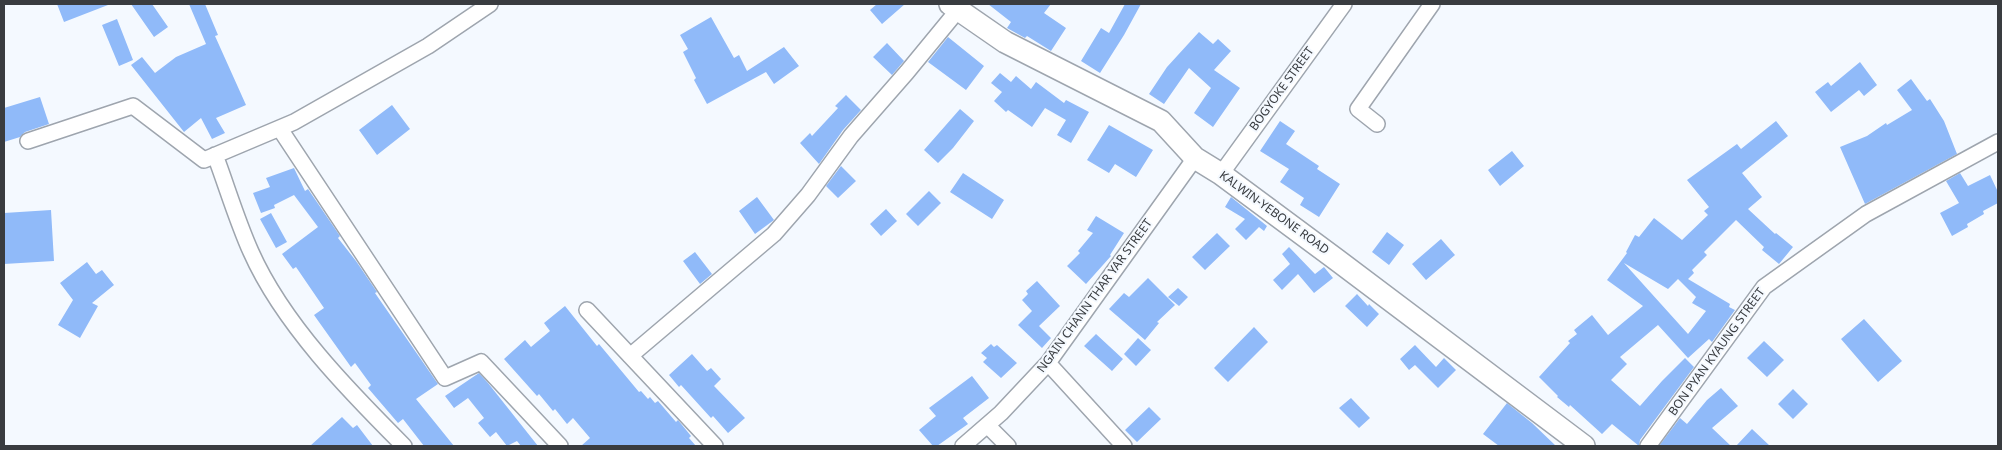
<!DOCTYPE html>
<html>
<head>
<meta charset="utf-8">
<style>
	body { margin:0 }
	#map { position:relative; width:2002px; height:450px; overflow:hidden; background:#f4f9ff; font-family:"Noto Sans",sans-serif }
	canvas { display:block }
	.frame { position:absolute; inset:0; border:5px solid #393c40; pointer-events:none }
</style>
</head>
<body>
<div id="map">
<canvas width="2002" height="450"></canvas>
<div class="frame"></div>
</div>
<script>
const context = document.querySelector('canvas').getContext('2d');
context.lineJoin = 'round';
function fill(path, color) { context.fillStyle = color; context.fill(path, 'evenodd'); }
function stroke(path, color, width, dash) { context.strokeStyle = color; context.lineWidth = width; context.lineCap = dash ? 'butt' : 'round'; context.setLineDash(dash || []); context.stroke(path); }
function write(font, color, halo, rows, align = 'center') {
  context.font = font + ' "Noto Sans",sans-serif'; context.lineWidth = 4; context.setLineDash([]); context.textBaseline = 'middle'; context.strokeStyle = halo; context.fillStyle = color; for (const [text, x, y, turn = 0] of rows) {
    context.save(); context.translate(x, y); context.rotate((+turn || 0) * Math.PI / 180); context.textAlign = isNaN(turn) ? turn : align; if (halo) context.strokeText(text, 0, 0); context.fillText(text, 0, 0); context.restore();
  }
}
const building = new Path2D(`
	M57 4H108V5L64 22Z
	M131 4H152L168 27 154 37Z
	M189 4H205L218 35 215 36 246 105 216 118 225 133 212 139 201 118 184 132 131 65 142 57 155 73 176 57 206 44Z
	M877 4H905L882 24 870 10Z
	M988 4H1051L1044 13 1066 28 1051 51 1027 36 1025 38 1007 28 1011 22Z
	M1125 4H1141L1124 35 1100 73 1081 61 1101 28 1109 33Z
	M711 17 734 58 739 55 747 71 784 47 799 66 774 84 766 72 707 104 694 80 696 78 683 52 688 49 680 35Z
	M117 19 133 60 119 66 102 25Z
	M1199 32 1213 44 1218 39 1231 51 1214 70 1240 88 1213 127 1194 113 1211 88 1189 68 1164 104 1149 94 1167 67Z
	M948 37 984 66 966 90 928 62Z
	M887 43 904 61 892 75 873 57Z
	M1860 62 1877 85 1864 96 1859 90 1831 112 1815 92 1828 82 1831 86Z
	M1000 73 1011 82 1016 76 1031 89 1036 82 1064 103 1066 100 1089 112 1071 143 1057 135 1066 120 1045 108 1032 127 1008 110 1006 112 994 101 1002 92 991 83Z
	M1911 79 1927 101 1930 99 1944 121 1957 154 1865 204 1840 147 1867 136 1886 123 1887 125 1912 110 1897 90Z
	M846 95 861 110 843 130 819 164 800 143 810 133 812 136 838 108 835 106Z
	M40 97 49 124 25 132 20 137 4 142V108Z
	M392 105 410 129 377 155 359 130Z
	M960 109 974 121 953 148 938 163 924 150Z
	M1280 121 1295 131 1286 144 1319 166 1317 169 1340 184 1319 217 1300 205 1304 198 1280 182 1289 169 1260 151Z
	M1776 121 1788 136 1742 173 1762 197 1748 209 1775 234 1776 233 1793 247 1779 264 1762 250 1764 247 1736 220 1704 252 1707 255 1692 270 1694 273 1688 279 1730 304 1729 307 1735 310 1712 342 1709 339 1688 358 1658 325 1620 357 1627 364 1611 380 1640 406 1662 381 1685 358 1694 367 1640 440 1639 446 1612 424 1602 434 1570 405 1569 407 1557 397 1558 396 1539 377 1570 343 1568 341 1577 334 1574 330 1592 315 1608 335 1643 306 1607 280 1627 253 1626 252 1635 235 1639 237 1654 218 1682 240 1708 215 1704 211 1709 207 1687 180 1737 144 1741 149ZM1624 263 1668 289 1678 279 1696 297 1692 303 1706 311 1688 334Z
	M1109 125 1153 150 1136 177 1115 164 1109 173 1087 160Z
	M1512 151 1524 166 1500 186 1488 170Z
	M841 166 856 181 838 198 826 186Z
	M294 168 305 191 308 189 340 236 338 238 356 261 377 292 375 293 438 384 416 399 454 446H424L403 419 398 423 368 388 371 385 355 363 351 367 314 315 324 308 296 267 293 269 282 254 318 227 294 195 274 205 275 208 261 213 253 193 270 187 266 178Z
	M963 173 1004 200 992 219 950 192Z
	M1960 173 1968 186 1990 175 1998 192V203L1983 211 1984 214 1967 224 1968 227 1952 236 1940 213 1959 203 1946 181Z
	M929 191 941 203 918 226 906 214Z
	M757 197 774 220 755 234 739 211Z
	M1231 197 1267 226 1264 231 1259 227 1246 240 1235 229 1245 219 1225 207Z
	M886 209 897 221 881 236 870 224Z
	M51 210 54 261 4 264V213Z
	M271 213 287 242 276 248 260 219Z
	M1096 216 1124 233 1110 255 1111 256 1086 284 1067 266 1080 253 1078 251 1093 233 1087 230Z
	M1387 232 1404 245 1389 265 1372 252Z
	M1217 233 1230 246 1205 270 1192 257Z
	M1441 239 1455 255 1426 280 1412 264Z
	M1289 247 1315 274 1324 267 1333 278 1314 293 1298 274 1282 290 1273 280 1290 264 1282 254Z
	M695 252 712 274 700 284 683 261Z
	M87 262 96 274 102 270 114 285 92 303 98 306 80 338 58 325 73 300 60 283Z
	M1148 278 1175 305 1157 322 1159 323 1145 340 1109 309 1124 293 1129 297Z
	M1037 281 1060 306 1039 326 1051 338 1042 348 1018 325 1032 311 1022 300 1028 294 1026 291Z
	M1178 288 1188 297 1179 306 1168 297Z
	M1357 294 1368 306 1369 304 1379 314 1367 327 1345 306Z
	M565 306 597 346 599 344 639 392 641 391 648 399 650 397 655 403 658 401 676 422 678 420 691 436 689 438 696 446H581L590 438 573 418 567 424 555 409 553 411 539 394 537 396 504 359 525 340 531 347 550 331 544 323Z
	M1864 319 1902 361 1878 382 1841 339Z
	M1254 327 1268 342 1228 382 1214 368Z
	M1096 334 1123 359 1112 371 1084 346Z
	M1138 338 1151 350 1136 366 1124 354Z
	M1764 341 1784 360 1767 377 1747 358Z
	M991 344 994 347 997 345 1017 363 1001 378 983 362 987 358 981 353Z
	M1415 345 1436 367 1444 358 1456 370 1438 388 1415 365 1409 370 1400 359Z
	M692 354 707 371 711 368 721 379 714 386 745 418 728 433 713 416 711 418 681 385 679 387 669 375Z
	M479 373 488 383 538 446H521L517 441 507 446 496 432 490 437 478 423 484 418 468 398 454 408 445 396Z
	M972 376 989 398 963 418 968 424 937 446H933L919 430 936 416 929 408Z
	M1721 388 1738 406 1712 428 1731 446H1659L1680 418 1687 424 1707 400Z
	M1793 389 1808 404 1793 419 1778 404Z
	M1351 398 1370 418 1359 428 1339 408Z
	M1507 403 1532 423 1556 446H1499L1483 434Z
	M1149 407 1161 419 1137 442 1125 430Z
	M342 417 353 428 357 425 373 446H310Z
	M1752 429 1770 446H1736Z`);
const street = new Path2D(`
	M1377 124 1358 109 1432 4
	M280 129 445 378 481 362 560 446
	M28 141 133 106 204 160 294 122 428 46 490 4
	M215 155C227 187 237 221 251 252 283 324 349 391 404 446
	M1221 174 1344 4
	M587 310 715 446
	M630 356 774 234 808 195 851 136 907 72 958 10
	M1048 363 1124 446
	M987 425 1008 446
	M963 446 1001 413 1048 363 1195 158
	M1648 446 1764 287 1866 214 1998 142`);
const secondary = new Path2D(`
	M950 4 1005 42 1161 121 1195 158 1221 174 1337 260 1584 446`);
const streetNames = [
	["BOGYOKE STREET",1282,89,-54],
	["KALWIN-YEBONE ROAD",1274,213,36],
	["NGAIN CHANN THAR YAR STREET",1095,296,-54],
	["BON PYAN KYAUNG STREET",1717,352,-54]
];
fill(building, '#90baf9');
stroke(street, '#9ea5ae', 18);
stroke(secondary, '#9ea5ae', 24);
stroke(street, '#fff', 15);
stroke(secondary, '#fff', 21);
write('12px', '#393c40', '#f4f9ff', streetNames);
</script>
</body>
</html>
